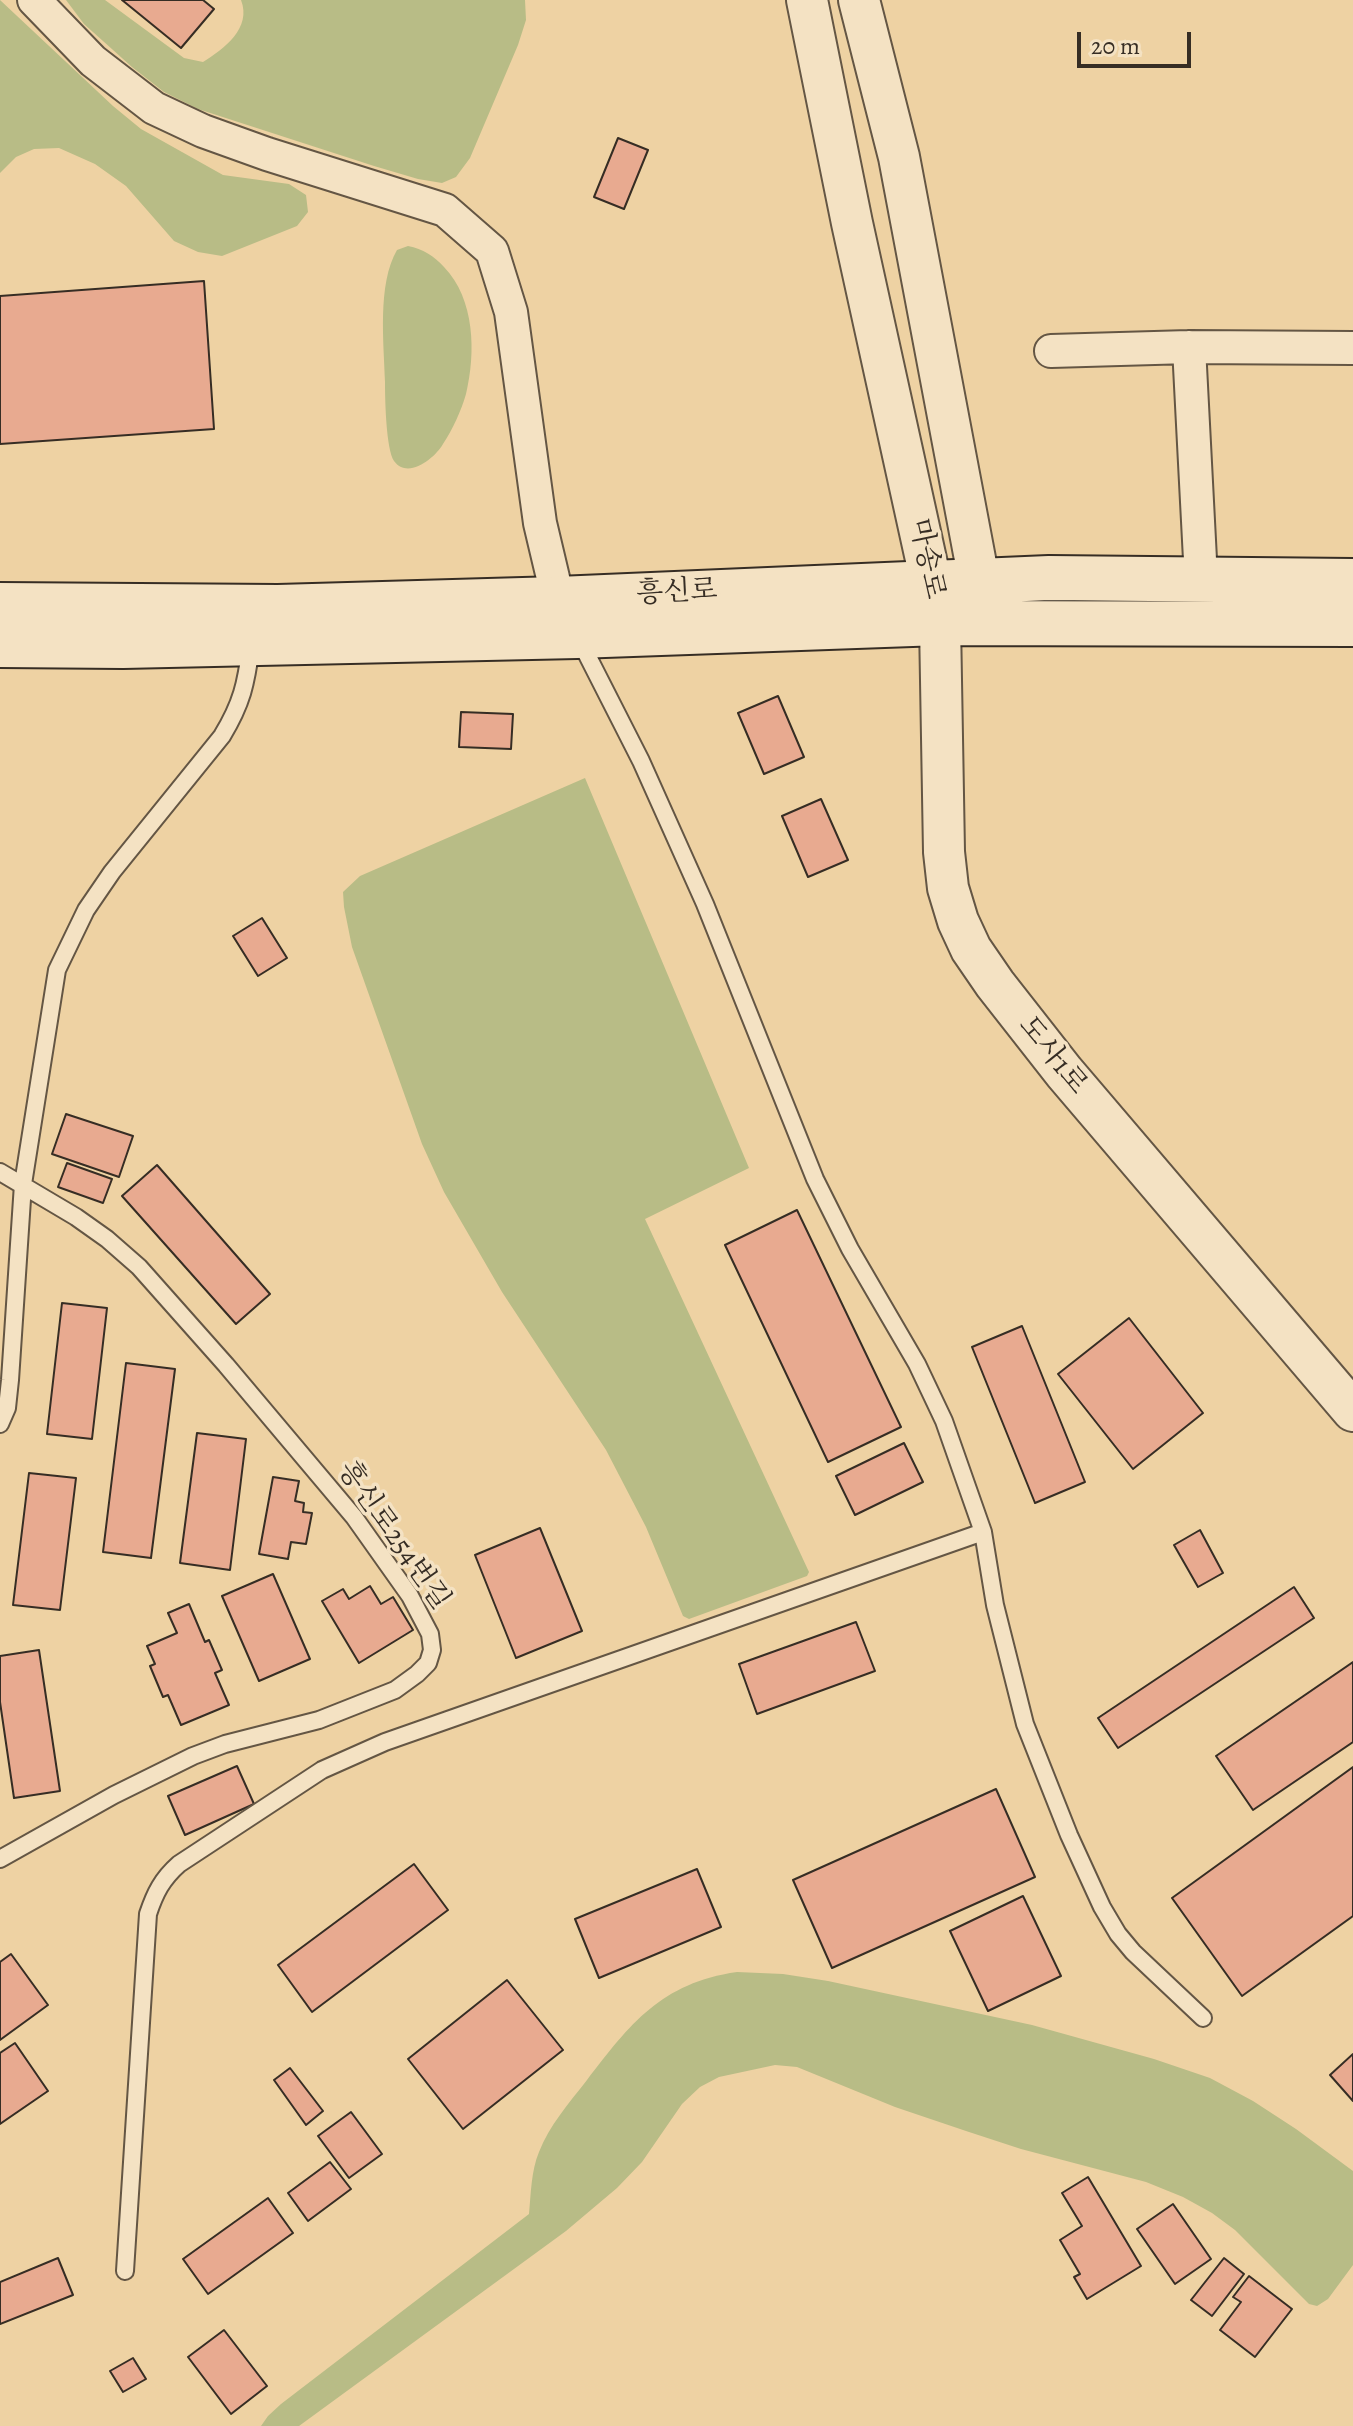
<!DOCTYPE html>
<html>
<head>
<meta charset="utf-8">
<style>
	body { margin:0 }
	#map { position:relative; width:1353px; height:2426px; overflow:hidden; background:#eed2a3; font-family:Alegreya,serif }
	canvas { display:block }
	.scale { position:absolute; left:1077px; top:32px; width:114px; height:36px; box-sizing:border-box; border:4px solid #362d24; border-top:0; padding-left:10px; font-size:24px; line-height:28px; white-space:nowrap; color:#362d24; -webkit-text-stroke:6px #f4e2c3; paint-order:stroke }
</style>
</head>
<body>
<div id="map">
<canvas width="1353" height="2426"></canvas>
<div class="scale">20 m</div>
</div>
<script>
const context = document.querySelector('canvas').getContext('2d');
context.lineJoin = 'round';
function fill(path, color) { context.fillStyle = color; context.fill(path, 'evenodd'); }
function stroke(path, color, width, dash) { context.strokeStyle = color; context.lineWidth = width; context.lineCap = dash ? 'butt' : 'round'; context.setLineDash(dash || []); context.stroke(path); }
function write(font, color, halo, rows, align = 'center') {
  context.font = font + ' Alegreya,"Noto Serif KR",serif'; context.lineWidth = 7; context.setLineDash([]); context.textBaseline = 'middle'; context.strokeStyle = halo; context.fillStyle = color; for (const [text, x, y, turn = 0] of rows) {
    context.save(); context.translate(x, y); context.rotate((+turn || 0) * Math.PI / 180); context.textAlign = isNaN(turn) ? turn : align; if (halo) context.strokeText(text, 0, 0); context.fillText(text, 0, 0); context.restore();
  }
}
const green = new Path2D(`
	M0 0 113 106 141 129 223 175 289 184 306 195 308 212 297 226 222 256 198 252 174 241 126 186 95 164 59 148 34 149 16 157 0 173Z
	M66 0H105L184 58 203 62C224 49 252 28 241 0H525L526 20 518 45 470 158 456 177 442 183 418 179 374 166 198 109 164 92 132 67 84 24Z
	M408 246C423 249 434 256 444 267 475 299 476 353 466 394 461 411 453 429 443 444 435 458 408 480 394 461 386 449 385 398 385 382 384 344 377 284 397 250Z
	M585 778 749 1168 645 1219 809 1572 807 1576 689 1619 683 1616 646 1527 606 1450 502 1292 444 1192 422 1144 352 947 344 907 343 892 360 876Z
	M737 1972 783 1974 828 1981 1032 2025 1154 2059 1210 2078 1253 2101 1296 2129 1353 2171V2265L1328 2299 1317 2306 1309 2304 1235 2230 1212 2213 1183 2197 1146 2182 1021 2149 966 2131 895 2107 797 2067 775 2065 719 2077 700 2087 682 2104 642 2162 617 2188 566 2231 299 2426H261L268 2416 281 2404 529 2214C531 2194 531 2171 539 2152 549 2126 569 2103 587 2080 630 2024 661 1983 737 1972Z`);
const building = new Path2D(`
	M122 0H203L214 9 181 48Z
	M618 138 648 150 624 209 594 197Z
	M204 281 214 429 0 444V296Z
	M778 696 804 757 764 774 738 713Z
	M461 712 513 714 511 749 459 747Z
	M821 799 848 860 808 877 782 816Z
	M262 918 287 958 258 976 233 936Z
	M66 1114 133 1136 119 1177 52 1154Z
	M67 1163 112 1179 103 1203 58 1187Z
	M157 1165 270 1294 236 1324 122 1196Z
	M797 1210 901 1427 828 1462 725 1245Z
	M62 1303 107 1308 92 1439 47 1434Z
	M1129 1318 1203 1413 1133 1469 1058 1374Z
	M1022 1326 1085 1482 1035 1503 972 1347Z
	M126 1363 175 1369 151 1558 103 1552Z
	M197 1433 246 1439 230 1570 180 1563Z
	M904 1443 923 1482 855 1515 836 1476Z
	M29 1473 76 1478 60 1610 13 1605Z
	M273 1477 299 1481 295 1501 304 1503 303 1512 312 1513 306 1544 291 1542 288 1559 259 1554Z
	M540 1528 582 1631 516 1658 475 1555Z
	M1200 1530 1223 1573 1198 1587 1174 1545Z
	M273 1574 310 1659 259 1681 222 1596Z
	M370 1586 381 1604 393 1597 413 1630 359 1663 322 1601 343 1589 349 1599Z
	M1294 1587 1314 1618 1118 1748 1098 1718Z
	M189 1604 205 1642 209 1640 222 1670 215 1673 229 1705 181 1725 168 1695 163 1697 150 1666 155 1664 147 1646 177 1633 168 1613Z
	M856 1622 875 1671 757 1714 739 1664Z
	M39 1650 60 1791 14 1798 0 1702V1656Z
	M1353 1662V1742L1253 1810 1216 1756Z
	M237 1766 254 1804 185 1835 168 1796Z
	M1353 1767V1916L1242 1996 1172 1898Z
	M996 1789 1035 1877 832 1968 793 1880Z
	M414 1864 448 1910 312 2012 278 1965Z
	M697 1869 721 1927 599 1978 575 1919Z
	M1023 1896 1061 1976 988 2011 950 1931Z
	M11 1954 48 2005 0 2040V1962Z
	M507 1980 563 2050 463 2129 408 2059Z
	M15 2043 48 2091 0 2124V2053Z
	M1353 2054V2101L1330 2075Z
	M290 2068 323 2111 306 2125 274 2080Z
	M351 2112 382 2154 349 2178 318 2136Z
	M330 2162 351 2189 308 2221 288 2193Z
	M1088 2177 1141 2266 1087 2299 1074 2277 1080 2274 1060 2240 1082 2226 1062 2193Z
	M268 2198 293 2233 208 2294 183 2259Z
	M1173 2204 1211 2259 1175 2284 1137 2229Z
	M58 2258 73 2295 0 2324V2282Z
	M1224 2258 1244 2274 1212 2316 1191 2300Z
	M1249 2276 1292 2309 1255 2357 1220 2330 1241 2302 1233 2297Z
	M224 2330 267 2386 231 2414 188 2357Z
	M133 2358 146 2379 123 2392 110 2371Z`);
const service = new Path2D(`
	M580 641 641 761 705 904 815 1179 850 1249 917 1364 944 1421 983 1532 995 1605 1025 1724 1069 1835 1102 1907 1118 1934 1133 1952 1203 2018
	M0 1172 76 1217 107 1239 139 1267 226 1365 354 1517 410 1596 430 1634 432 1650 428 1663 417 1674 395 1690 319 1720 225 1744 193 1756 114 1795 0 1859
	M0 1424 7 1408 10 1380 23 1184 57 970 86 910 112 872 222 736C242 703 246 684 251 646
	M125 2271 148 1914C155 1893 162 1879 179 1864L322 1770 385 1742 983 1532`);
const minor = new Path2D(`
	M34 0 93 61 154 108 203 131 267 154 445 210 492 251 511 312 540 523 558 599 568 618
	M1189 347 1201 579
	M1051 351 1189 347 1353 348`);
const tertiary = new Path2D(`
	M807 0 852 223 940 623 944 852 948 888 958 921 971 949 995 984 1064 1072 1353 1411
	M859 0 899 157 979 580 956 605`);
const secondary = new Path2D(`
	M0 605 278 607 558 599 1049 578 1353 581
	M0 645 123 646 577 636 940 623 1353 624`);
const streetNames = [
	["마송로",926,559,78],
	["흥신로",677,593,-3],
	["도사1로",1052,1056,51],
	["흥신로254번길",393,1536,55]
];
fill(green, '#b8bc86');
fill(building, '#e8aa90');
stroke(building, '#362d24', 2);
stroke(service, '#645644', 20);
stroke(minor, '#645644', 36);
stroke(tertiary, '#645644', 44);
stroke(secondary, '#362d24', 48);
stroke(service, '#f4e2c3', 16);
stroke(minor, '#f4e2c3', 32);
stroke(tertiary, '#f4e2c3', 40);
stroke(secondary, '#f4e2c3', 44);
write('28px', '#362d24', '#f4e2c3', streetNames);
</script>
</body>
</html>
